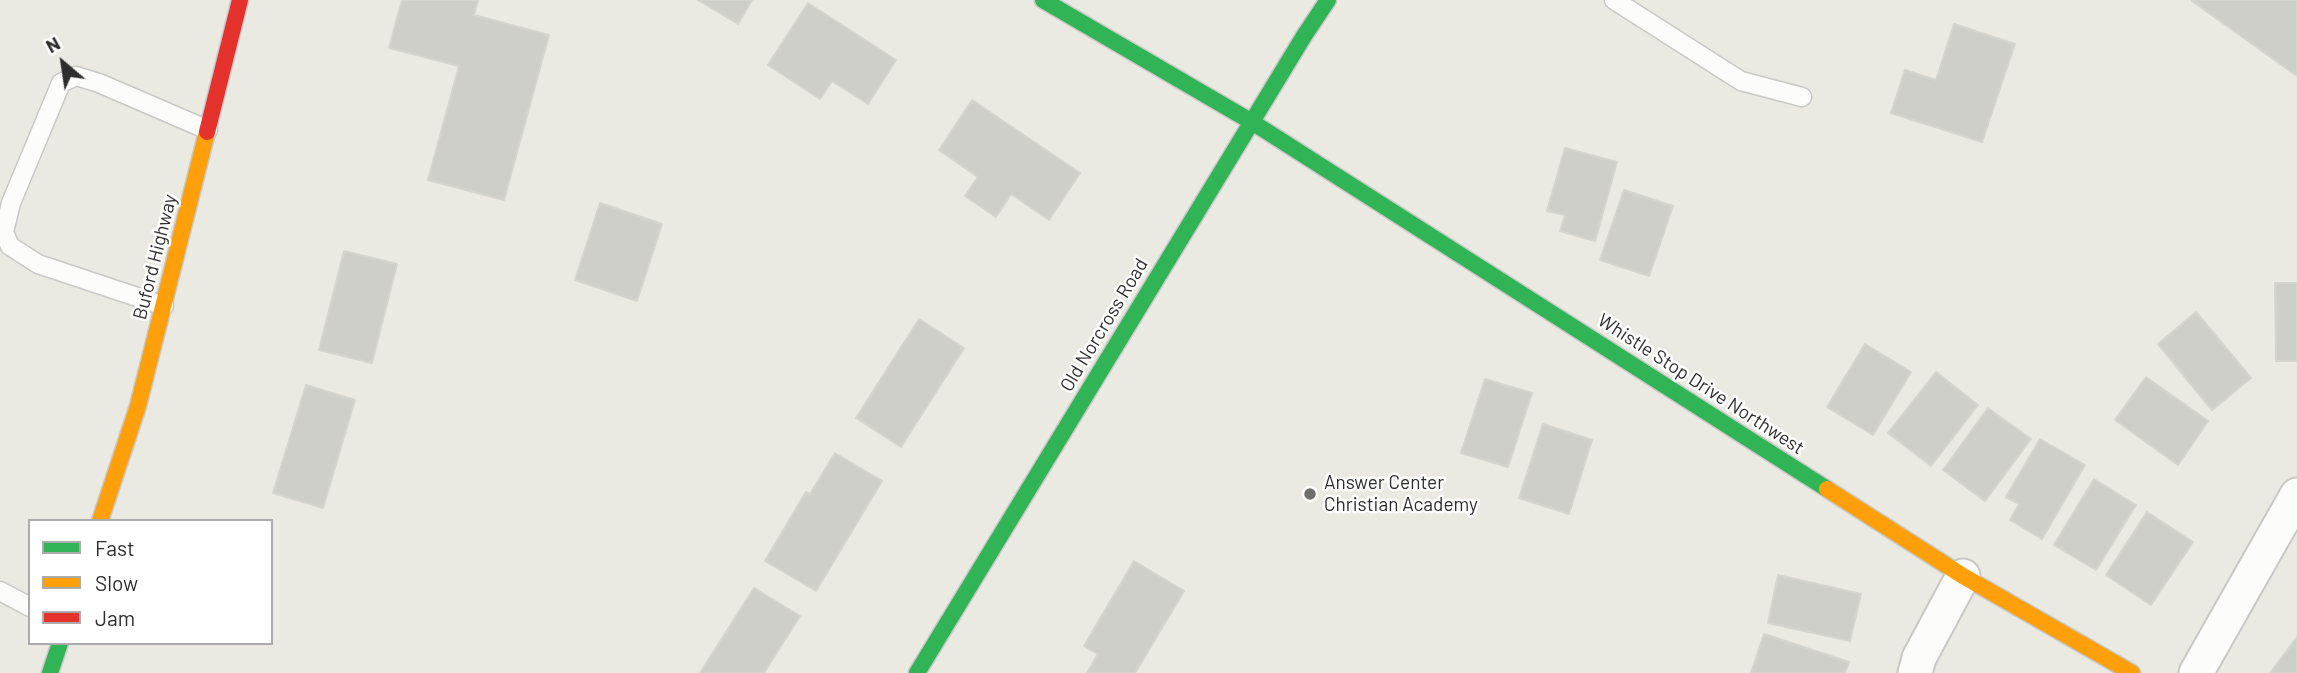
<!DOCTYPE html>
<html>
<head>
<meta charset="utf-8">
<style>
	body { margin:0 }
	#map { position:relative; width:2297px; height:673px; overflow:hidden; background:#eae9e2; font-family:Barlow,sans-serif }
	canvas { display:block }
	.legend { position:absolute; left:28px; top:519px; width:245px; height:126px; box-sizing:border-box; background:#fff; border:2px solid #ababab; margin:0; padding:9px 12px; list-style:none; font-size:21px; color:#2d2d2d }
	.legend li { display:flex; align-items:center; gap:14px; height:35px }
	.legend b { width:35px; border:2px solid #ababab }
	.north { position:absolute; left:28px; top:28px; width:70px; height:70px; -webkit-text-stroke:5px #fff; paint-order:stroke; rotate:331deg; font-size:19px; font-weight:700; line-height:28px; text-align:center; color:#2d2d2d }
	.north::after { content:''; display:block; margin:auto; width:24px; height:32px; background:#2d2d2d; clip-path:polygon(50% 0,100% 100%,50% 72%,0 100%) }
</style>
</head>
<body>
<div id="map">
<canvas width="2297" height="673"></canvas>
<ul class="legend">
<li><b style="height:9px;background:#30b455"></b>Fast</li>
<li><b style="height:9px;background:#ff9f0a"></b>Slow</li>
<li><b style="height:9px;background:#e5322d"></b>Jam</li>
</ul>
<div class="north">N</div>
</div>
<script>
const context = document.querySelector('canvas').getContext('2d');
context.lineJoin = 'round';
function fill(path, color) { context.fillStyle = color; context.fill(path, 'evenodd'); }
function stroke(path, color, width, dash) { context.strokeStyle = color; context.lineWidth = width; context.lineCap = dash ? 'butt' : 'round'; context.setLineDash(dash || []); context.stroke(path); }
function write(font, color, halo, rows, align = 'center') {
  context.font = font + ' Barlow,sans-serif'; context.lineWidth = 5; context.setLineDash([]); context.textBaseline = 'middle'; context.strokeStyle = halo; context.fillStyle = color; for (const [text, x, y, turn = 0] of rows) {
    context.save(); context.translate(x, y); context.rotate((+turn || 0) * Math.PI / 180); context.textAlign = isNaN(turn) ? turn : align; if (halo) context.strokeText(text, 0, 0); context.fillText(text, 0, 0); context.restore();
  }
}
const building = new Path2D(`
	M402 0H478L474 15 549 35 504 200 428 180 459 66 389 48Z
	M698 0H752L738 24Z
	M2193 0H2297V76L2192 1Z
	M808 3 896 60 868 104 832 81 820 99 768 65Z
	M1954 24 2015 44 1982 142 1891 113 1905 70 1936 80Z
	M972 100 1080 173 1049 220 1011 194 996 217 965 196 978 177 939 150Z
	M1565 148 1617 162 1595 241 1560 231 1565 215 1547 211Z
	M1624 190 1673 206 1649 276 1600 260Z
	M600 203 662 224 637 301 575 280Z
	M344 251 397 264 372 363 319 350Z
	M2275 283H2297V361H2276Z
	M2196 312 2251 378 2212 410 2158 344Z
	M919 319 964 348 901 447 856 418Z
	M1865 344 1911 372 1873 435 1827 407Z
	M1936 372 1978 405 1931 466 1888 433Z
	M2146 377 2208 421 2178 465 2115 420Z
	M1485 379 1532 393 1508 467 1461 453Z
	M306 385 355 400 323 508 273 493Z
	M1988 408 2031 439 1985 501 1943 470Z
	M1543 424 1592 440 1569 514 1519 498Z
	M2040 439 2085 465 2042 539 2010 520 2019 504 2006 497Z
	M835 453 882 481 816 591 765 561 806 492 810 494Z
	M2094 479 2136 505 2096 570 2054 545Z
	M2147 512 2193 542 2151 605 2106 575Z
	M1134 561 1184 591 1135 673H1087L1098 654 1084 646Z
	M1778 575 1861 594 1850 641 1768 623Z
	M754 588 800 616 764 673H700Z
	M1764 634 1849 662 1845 673H1751Z
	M2297 637V673H2270Z`);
const lane = new Path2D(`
	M1614 0 1741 81 1802 97
	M164 306 38 264 10 246 4 232 11 203 61 83 76 76 99 83 208 130
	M0 591 30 607`);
const street = new Path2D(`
	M1915 673 1919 658 1963 576
	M2196 673 2297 495`);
const fast = new Path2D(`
	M1043 0 1252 122 1827 489
	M50 673 60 643
	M917 673 1304 36 1328 0`);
const slow = new Path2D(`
	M1827 489 1963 576 2132 673
	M100 521 138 406 207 132`);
const jam = new Path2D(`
	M207 132 240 0`);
const markers = [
	[1310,494,7,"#6f6f6c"]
];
const streetNames = [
	["Buford Highway",155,257,-76],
	["Old Norcross Road",1104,325,-59],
	["Whistle Stop Drive Northwest",1701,384,33]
];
const poiNames = [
	["Answer Center",1324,483],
	["Christian Academy",1324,505]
];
fill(building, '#cfcfc9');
stroke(building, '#d5d5cf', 2);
stroke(lane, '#c8c8c7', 21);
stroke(street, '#c8c8c7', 37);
stroke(fast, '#c8c8c7', 19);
stroke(slow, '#c8c8c7', 19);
stroke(jam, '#c8c8c7', 19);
stroke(lane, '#fcfcfb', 18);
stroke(street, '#fcfcfb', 33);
stroke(fast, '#30b455', 16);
stroke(slow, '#ff9f0a', 16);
stroke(jam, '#e5322d', 16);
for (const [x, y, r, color] of markers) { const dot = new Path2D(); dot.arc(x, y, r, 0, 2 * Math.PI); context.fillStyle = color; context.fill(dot); stroke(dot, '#fff', 2.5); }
write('19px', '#2d2d2d', '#fff', streetNames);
write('19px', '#2d2d2d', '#fff', poiNames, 'left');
</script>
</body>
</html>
